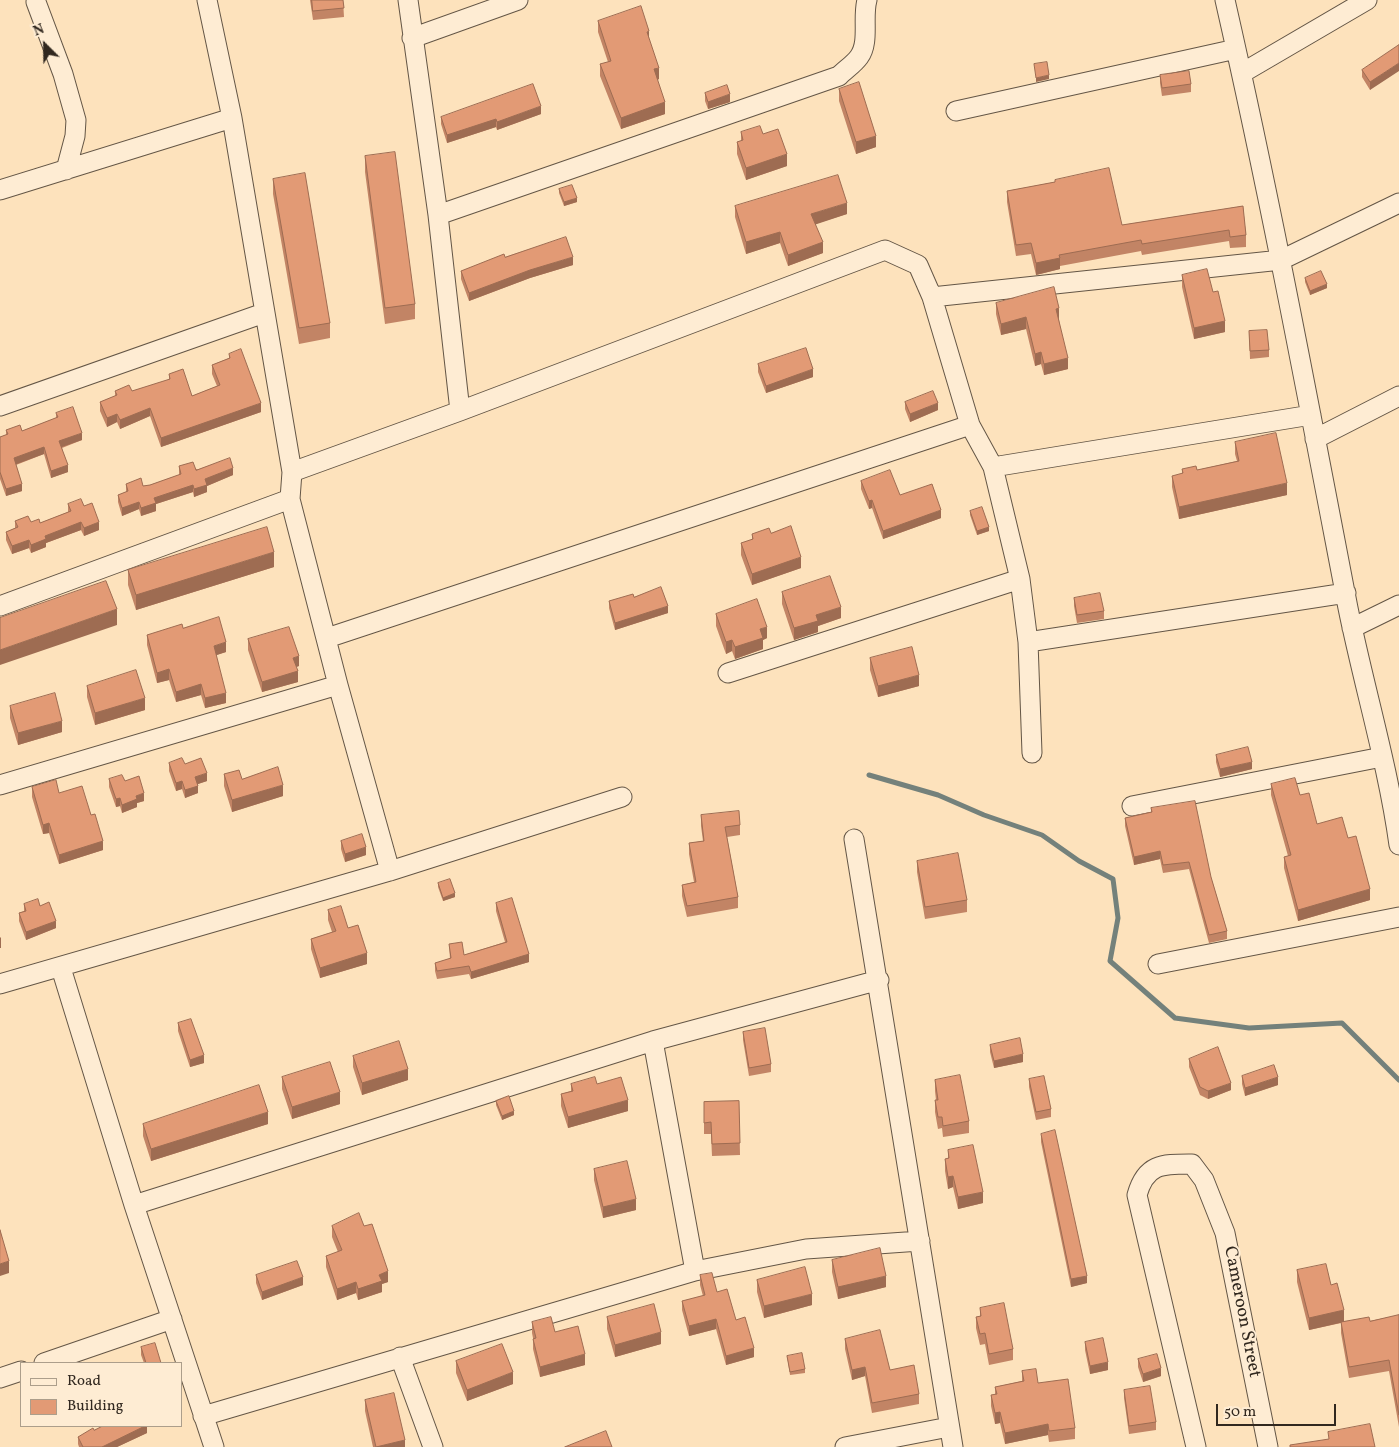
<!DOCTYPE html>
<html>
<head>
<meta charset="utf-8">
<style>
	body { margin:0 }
	#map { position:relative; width:1399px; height:1447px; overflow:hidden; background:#fde2bc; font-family:Vollkorn,serif }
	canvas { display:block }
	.legend { position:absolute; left:20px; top:1362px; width:162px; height:65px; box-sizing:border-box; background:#feecd3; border:1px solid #ac9e8b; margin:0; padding:6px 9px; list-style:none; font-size:15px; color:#31281f }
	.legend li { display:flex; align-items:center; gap:10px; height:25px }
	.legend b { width:25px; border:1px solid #ac9e8b }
	.north { position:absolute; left:20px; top:20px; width:50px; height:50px; -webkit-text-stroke:4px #feecd3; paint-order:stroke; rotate:337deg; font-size:14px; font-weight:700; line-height:20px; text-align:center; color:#31281f }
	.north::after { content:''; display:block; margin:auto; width:18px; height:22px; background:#31281f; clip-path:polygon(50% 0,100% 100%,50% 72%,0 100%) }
	.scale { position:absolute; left:1216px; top:1404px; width:120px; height:22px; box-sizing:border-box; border:2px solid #31281f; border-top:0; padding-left:6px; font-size:15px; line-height:18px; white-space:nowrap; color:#31281f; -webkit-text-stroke:4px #feecd3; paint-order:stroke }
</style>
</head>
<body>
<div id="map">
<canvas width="1399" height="1447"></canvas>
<ul class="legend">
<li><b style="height:6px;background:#feecd3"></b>Road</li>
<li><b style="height:14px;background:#e29a75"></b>Building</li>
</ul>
<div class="north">N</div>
<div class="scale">50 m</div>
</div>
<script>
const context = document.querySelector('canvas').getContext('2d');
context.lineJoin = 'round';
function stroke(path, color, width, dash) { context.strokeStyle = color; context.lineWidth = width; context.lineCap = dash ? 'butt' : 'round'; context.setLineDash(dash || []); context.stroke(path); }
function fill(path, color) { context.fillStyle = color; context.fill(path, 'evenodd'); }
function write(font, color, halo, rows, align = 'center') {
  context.font = font + ' Vollkorn,serif'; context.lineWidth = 4; context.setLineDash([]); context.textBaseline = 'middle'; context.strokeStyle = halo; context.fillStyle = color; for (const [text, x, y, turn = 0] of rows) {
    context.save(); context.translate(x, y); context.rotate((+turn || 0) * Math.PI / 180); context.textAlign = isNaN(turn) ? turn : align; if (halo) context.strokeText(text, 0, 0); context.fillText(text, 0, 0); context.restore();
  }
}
const stream = new Path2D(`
	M869 775 938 795 984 815 1042 835 1079 861 1113 879 1118 918 1110 961 1175 1018 1249 1028 1342 1023 1399 1080`);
const street = new Path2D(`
	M207 0 232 118 292 472 290 499 338 685 390 871
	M408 0 438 215 460 411
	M1225 0C1271 202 1309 405 1348 608 1364 687 1388 765 1399 845
	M36 2 63 74 76 120 75 136 66 170
	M412 38 518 0
	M1242 73 1367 0
	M956 111 1236 49
	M0 190 232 118
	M438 215 839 76C845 70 854 64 859 57 870 42 862 18 867 0
	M932 297 1281 260 1399 203
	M0 406 264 313
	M1315 439 1399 396
	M993 467 1311 415
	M292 472 460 411 885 250 918 265 932 297 970 425 993 467 1020 579 1028 642 1032 753
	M0 606 290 499
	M1352 628 1399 605
	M327 638 970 425
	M1028 642 1346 593
	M728 673 1020 579
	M0 785 338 685
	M1132 806 1382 757
	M854 839 953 1447
	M1158 964 1399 917
	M61 968 134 1205 214 1447
	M0 984 390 871 622 797
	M653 1041 695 1271
	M134 1205 653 1041 879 980
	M400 1357 433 1447
	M44 1363 172 1319
	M0 1378 21 1371
	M203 1416 695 1271 806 1249 920 1241
	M845 1447 949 1427
	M1196 1447 1137 1195C1146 1163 1163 1164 1192 1164L1204 1180 1225 1233 1268 1447`);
const wall = new Path2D(`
	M310 0H343L344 17 313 20Z
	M598 21 649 40 659 79 657 80 665 114 621 129 600 76V64L608 62 598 32Z
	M1399 45 1370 90 1362 77V70Z
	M1160 75 1191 84V92L1162 96 1160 83Z
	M839 89 876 147 856 154 839 101Z
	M705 93 730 102 708 109 705 101Z
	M541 114 497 130 496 127 447 143 441 124V117Z
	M741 132 763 134 787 166 746 180 737 154V142L741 141Z
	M365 156 415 304V319L385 324 365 172Z
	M273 179 330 323V338L299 344 273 194Z
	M1055 180 1122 225 1243 206 1246 235V247L1230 248 1229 241 1142 255 1141 251 1060 266V269L1036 275 1031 254 1016 256 1007 202V191L1055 182Z
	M559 189 577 202 564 206 559 193Z
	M735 206 847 214 815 224 823 253 788 266 780 243 746 254 735 217Z
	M505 257 573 265 530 278 469 301 461 279V271Z
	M1182 275 1213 292 1225 332 1194 339 1182 287Z
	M1305 278 1327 288 1310 295 1305 282Z
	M996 303 1059 320 1068 369 1044 375 1041 364 1035 366 1026 329 1001 335 996 314Z
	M1249 331 1269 350V357L1250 359Z
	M229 354 261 412 161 447 150 416 120 429 117 422 107 427 100 411V402L115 396V391H132L169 380V374L192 396 217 386 212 374V365L229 358Z
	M758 364 813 377 766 393 758 372Z
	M905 402 938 410 910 422 905 409Z
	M56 413 82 440 62 448 68 472 51 478 44 454 16 465 22 491 6 496 0 479V437L6 435V430L22 431 56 418Z
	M1235 442 1287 495 1179 519 1172 487V476L1182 474V469L1197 470 1237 461 1235 454Z
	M179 466 233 475 207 486V492L194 497 193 492 156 504V511L141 516 139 509 122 516 118 502V495L126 492V484L143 486 150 485 179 475Z
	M861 481 900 495 941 518 883 539 872 508 869 509 861 489Z
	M68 504 84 506 99 530 84 536 81 530 46 543V547L31 553 29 548 12 554 6 540V532L15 528V521L40 523 68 512Z
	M970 511 989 531 977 535 970 515Z
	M771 533 801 568 752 585 741 555V543L752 540V534Z
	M274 567 136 610 128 585V570Z
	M782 592 841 618 818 626V632L794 640 782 604Z
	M634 597 668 613 615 630 609 608V601Z
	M1074 598 1104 611V619L1077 623 1074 606Z
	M716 614 767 638 763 640V649L735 659 732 651 726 654 716 626Z
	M183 628 226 652 216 655 226 703 205 708 201 695 176 702 169 680 157 683 147 645V635Z
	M248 639 299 666 296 667 298 682 262 692 248 650Z
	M870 658 919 686 878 697 870 670Z
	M87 686 145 710 95 725 87 697Z
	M10 706 62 732 18 745 10 718Z
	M1216 755 1252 769 1220 777 1216 762Z
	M169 763 185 764 207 781 198 784V793L185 798 182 789 176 791 169 771Z
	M224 774 283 796 232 812 224 786Z
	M109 779 125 781 144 801 137 803V807L122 813 120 806 116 807 109 787Z
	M1271 784 1300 795 1317 824 1370 900 1298 921 1284 868V857L1288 856 1271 795Z
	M32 787 59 793 91 815 103 850 59 864 49 833 43 834 32 797Z
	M1151 808 1211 877 1227 931V939L1209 943 1189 869 1163 873 1160 859 1134 865 1125 826V818L1151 812Z
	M701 815 740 825V835L727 837 738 897V908L687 917 682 896V885L694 882 689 854V843L703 841 701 826Z
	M341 841 366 855 345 862 341 849Z
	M917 861 967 900V912L925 919 917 872Z
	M438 883 455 897 443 901 438 887Z
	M496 903 529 962 471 979 469 974 437 979 435 971V963L450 959 449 944 464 955 505 942 496 911Z
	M24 904 40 906 56 928 26 940 19 921V913L24 911Z
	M328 910 367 964 320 978 311 949V939L332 932 328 920Z
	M178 1023 204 1063 190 1067 178 1031Z
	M743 1032 771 1064V1072L749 1076 743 1040Z
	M990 1045 1023 1062 994 1068 990 1052Z
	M353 1056 408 1080 362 1095 353 1067Z
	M1189 1059 1231 1090 1208 1099 1200 1095 1189 1067Z
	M1242 1076 1278 1085 1245 1096 1242 1084Z
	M282 1077 340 1104 292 1119 282 1089Z
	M1029 1079 1051 1109V1117L1036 1120 1029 1087Z
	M935 1080 969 1121V1133L943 1137 942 1128 938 1129 935 1112V1100H936L935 1091Z
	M571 1084H597L628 1111 568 1128 561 1106V1094L571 1091Z
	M496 1101 514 1115 502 1120 496 1105Z
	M739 1101 740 1155 712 1156 711 1134H704V1102Z
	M143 1124H268L151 1161 143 1136Z
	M1041 1134 1087 1283 1071 1287 1041 1142Z
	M948 1150 983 1203 958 1209 953 1187 948 1189 945 1171V1159L948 1158Z
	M594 1169 636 1210 603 1218 594 1180Z
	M332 1226H364L388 1282 382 1284V1292L358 1300 356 1293 337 1300 326 1267V1256L338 1252 332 1237Z
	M832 1260 886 1287 838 1299 832 1272Z
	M1297 1270 1331 1285 1344 1321H1370L1399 1315V1427L1389 1371 1349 1378 1341 1333V1323L1309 1330 1297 1282Z
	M256 1275 303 1285 262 1300 256 1283Z
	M700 1275 717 1292 736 1320 754 1357 726 1365 716 1329 689 1336 682 1310V1301L703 1296 700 1285Z
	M757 1280 812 1305 764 1318 757 1292Z
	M980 1308 1013 1349V1360L989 1365 985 1344 980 1345 976 1328V1317L980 1316Z
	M607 1317 661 1344 615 1357 607 1329Z
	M532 1322 555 1332 585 1365 540 1377 533 1349V1338L532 1333Z
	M845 1339 919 1394V1404L872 1413 865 1376 852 1380 845 1349Z
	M1085 1342 1108 1370 1090 1374 1085 1350Z
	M141 1347 161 1363H144L141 1355Z
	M787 1356 805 1369V1373L790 1375Z
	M1138 1359 1161 1376 1143 1382 1138 1367Z
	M456 1361 513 1384 467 1401 456 1373Z
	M1022 1371 1038 1383 1075 1428V1439L1049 1442 1048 1435 1005 1444 1000 1423 995 1424 991 1406V1395H995V1387L1022 1381Z
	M1124 1390 1156 1422V1430L1129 1434 1124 1398Z
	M365 1400 405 1447H373L365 1411Z
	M147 1426V1433L117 1447H79L78 1444V1437L94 1430Z`);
const shadedWall = new Path2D(`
	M649 31V43L647 32Z
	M1399 63V71L1370 90V82Z
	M659 68V79L654 81V69Z
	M1049 75V79L1036 82V78Z
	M730 94V102L708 109V102Z
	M665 102V114L621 129V118Z
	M541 106V114L497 130V122Z
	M496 119V127L447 143V135Z
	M876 136V147L856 154V142Z
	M787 154V166L746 180V168Z
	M577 198V202L564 206V202Z
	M847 203V214L811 226V214Z
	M780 232V243L746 254V242Z
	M823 242V253L788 266V255Z
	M573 257V265L530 278 469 301V293L530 270Z
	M1060 258V269L1036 275V263Z
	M1327 284V288L1310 295V291Z
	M1059 308V320L1056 321V309Z
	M1026 317V329L1001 335V324Z
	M1225 321V332L1194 339V328Z
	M1041 352V364L1035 366V354Z
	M1068 358V369L1044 375V364Z
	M813 369V377L766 393V386Z
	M261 403V412L161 447V438Z
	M938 403V410L910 422V414Z
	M150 408V416L120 429V420Z
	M117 414V422L107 427V418Z
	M82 433V440L59 448V441Z
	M44 447V454L14 465V458Z
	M68 465V472L51 478V471Z
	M233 468V475L207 486V492L194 497V489L205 479Z
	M1287 483V495L1179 519V507Z
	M22 484V491L6 496V489Z
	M193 485V492L156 504V511L141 516V508L154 498Z
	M872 500V508L869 509V501Z
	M139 502V509L122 516V508Z
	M941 510V518L883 539V531Z
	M81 522V530L46 543V547L31 553V545L45 536Z
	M99 522V530L84 536V528Z
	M989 527V531L977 535V531Z
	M29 540V548L12 554V546Z
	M274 552V567L136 610V595Z
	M801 557V568L752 585V574Z
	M668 606V613L615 630V623Z
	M841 607V618L818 626V632L794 640V628L816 615Z
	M117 609V625L0 665V650Z
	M767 627V638L763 640V649L735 659V647L760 629Z
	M732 640V651L726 654V642Z
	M226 642V652L214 656V646Z
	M299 656V666L293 668V658Z
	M169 669V680L157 683V673Z
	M298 671V682L262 692V682Z
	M919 675V686L878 697V686Z
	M201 684V695L176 702V692Z
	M226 693V703L205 708V698Z
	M145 698V710L95 725V713Z
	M62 721V732L18 745V733Z
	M1252 762V769L1220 777V769Z
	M207 773V781L195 785V777Z
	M182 781V789L176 791V783Z
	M283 785V796L232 812V800Z
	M198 786V793L185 798V790Z
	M144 793V801L137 803V807L122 813V805L136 796Z
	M120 798V806L116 807V799Z
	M49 823V833L43 834V825Z
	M103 841V850L59 864V855Z
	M366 847V855L345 862V854Z
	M1160 851V859L1134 865V857Z
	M1370 889V900L1298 921V910Z
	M455 893V897L443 901V898Z
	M56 921V928L26 940V932Z
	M1 937V948H0V938Z
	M367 953V964L320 978V968Z
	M529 954V962L471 979V972Z
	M1023 1054V1062L994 1068V1061Z
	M204 1055V1063L190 1067V1060Z
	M408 1069V1080L362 1095V1083Z
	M1278 1077V1085L1245 1096V1088Z
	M1231 1083V1090L1208 1099V1091Z
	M340 1092V1104L292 1119V1107Z
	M628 1100V1111L568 1128V1117Z
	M514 1111V1115L502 1120V1116Z
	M268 1112V1124L151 1161V1149Z
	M953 1176V1187L948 1189V1177Z
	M983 1192V1203L958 1209V1197Z
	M636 1199V1210L603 1218V1207Z
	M9 1261V1273L0 1276V1264Z
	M388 1271V1282L382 1284V1292L358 1300V1289L379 1275Z
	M886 1276V1287L838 1299V1287Z
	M1087 1276V1283L1071 1287V1279Z
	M303 1277V1285L262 1300V1292Z
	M356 1282V1293L337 1300V1289Z
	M812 1294V1305L764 1318V1306Z
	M1344 1310V1322L1309 1330V1318Z
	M716 1319V1329L689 1336V1326Z
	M661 1332V1344L615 1357V1345Z
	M754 1348V1357L726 1365V1356Z
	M585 1354V1365L540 1377V1367Z
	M1108 1362V1370L1090 1374V1366Z
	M865 1367V1376L852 1380V1370Z
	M1161 1368V1376L1143 1382V1374Z
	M513 1372V1384L467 1401V1390Z
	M1000 1412V1423L995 1424V1413Z
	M1048 1424V1435L1005 1444V1433Z
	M145 1426H147V1433L117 1447H102Z
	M405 1440V1447H376Z`);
const building = new Path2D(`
	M312 0H343L344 8 313 11Z
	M641 6 649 31 647 32 659 68 654 69 665 102 621 118 600 64 611 61 598 21Z
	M1399 45V63L1370 82 1362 70Z
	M1047 62 1049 75 1036 78 1034 64Z
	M1189 71 1191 84 1162 88 1160 75Z
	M859 82 876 136 856 142 839 89Z
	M533 84 541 106 497 122 496 119 447 135 441 117Z
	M727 85 730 94 708 102 705 93Z
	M760 126 763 134 778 129 787 154 746 168 737 142 743 140 741 132Z
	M395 152 415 304 385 308 365 156Z
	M1109 168 1122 225 1243 206 1246 235 1230 237 1229 230 1142 244 1141 240 1059 255 1060 258 1036 263 1031 243 1016 245 1007 191 1055 182V180Z
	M305 173 330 323 299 328 273 179Z
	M838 175 847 203 811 214 823 242 788 255 780 232 746 242 735 206Z
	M572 185 577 198 564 202 559 189Z
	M566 237 573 257 530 270 469 293 461 271 504 254 505 257Z
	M1207 269 1213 292 1218 291 1225 321 1194 328 1182 275Z
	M1321 271 1327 284 1310 291 1305 278Z
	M1054 287 1059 308 1056 309 1068 358 1044 364 1041 352 1035 354 1026 317 1001 324 996 303Z
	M1267 330 1269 350 1250 351 1249 331Z
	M806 348 813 369 766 386 758 364Z
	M241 349 261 403 161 438 150 408 120 420 117 414 107 418 100 402 117 395 115 391 129 385 132 391 170 379 169 374 183 369 192 396 220 385 212 365 230 358 229 354Z
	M933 391 938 403 910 414 905 402Z
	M73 407 82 433 59 441 68 465 51 471 44 447 14 458 22 484 6 489 0 472V437L8 434 6 430 20 425 22 431 58 417 56 413Z
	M1276 433 1287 483 1179 507 1172 476 1183 473 1182 469 1196 466 1197 470 1239 461 1235 442Z
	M230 458 233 468 205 479 207 485 194 489 193 485 154 498 156 503 141 508 139 502 122 508 118 495 128 491 126 484 141 478 143 486 150 485 181 474 179 466 193 462 196 470Z
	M890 470 900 495 932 484 941 510 883 531 872 500 869 501 861 481Z
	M81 499 84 506 92 503 99 522 84 528 81 522 45 536 46 539 31 545 29 540 12 546 6 532 18 527 15 521 28 516 31 522 39 519 40 523 71 511 68 504Z
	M982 507 989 527 977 531 970 511Z
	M791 526 801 557 752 574 741 543 753 539 752 534 769 528 771 533Z
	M267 527 274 552 136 595 128 570Z
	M830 576 841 607 816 615 818 621 794 628 782 592Z
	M106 581 117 609 0 650V618Z
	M661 587 668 606 615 623 609 601 633 594 634 597Z
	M1100 593 1104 611 1077 615 1074 598Z
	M757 599 767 627 760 629 763 638 735 647 732 640 726 642 716 614Z
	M219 617 226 642 214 646 226 693 205 698 201 684 176 692 169 669 157 673 147 635 182 624 183 628Z
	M289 627 299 656 293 658 298 671 262 682 248 639Z
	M912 647 919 675 878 686 870 658Z
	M136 670 145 698 95 713 87 686Z
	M55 693 62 721 18 733 10 706Z
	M1248 747 1252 762 1220 769 1216 755Z
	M182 758 185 764 201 758 207 773 195 777 198 786 185 790 182 781 176 783 169 763Z
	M278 767 283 785 232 800 224 774 239 770 242 779Z
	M122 775 125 781 139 776 144 793 136 796 137 799 122 805 120 798 116 799 109 779Z
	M1295 778 1300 795 1309 793 1317 824 1342 817 1348 838 1356 836 1370 889 1298 910 1284 857 1291 855 1271 784Z
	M56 780 59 793 82 786 91 815 95 814 103 841 59 855 49 823 43 825 32 787Z
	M1195 801 1211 877 1227 931 1209 935 1189 862 1163 865 1160 851 1134 857 1125 818 1152 812 1151 808Z
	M739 811 740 825 725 827 738 897 687 906 682 885 696 882 689 843 704 841 701 815Z
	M362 834 366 847 345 854 341 841Z
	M958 853 967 900 925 907 917 861Z
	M450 879 455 893 443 898 438 883Z
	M512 898 529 954 471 972 469 966 437 971 435 963 451 958 449 944 462 942 464 955 507 942 496 903Z
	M38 899 40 906 49 902 56 921 26 932 19 913 26 911 24 904Z
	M341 906 348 928 358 925 367 953 320 968 311 939 336 931 328 910Z
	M191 1019 204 1055 190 1060 178 1023Z
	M765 1028 771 1064 749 1068 743 1032Z
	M1020 1038 1023 1054 994 1061 990 1045Z
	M399 1041 408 1069 362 1083 353 1056Z
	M1218 1047 1231 1083 1208 1091 1200 1087 1189 1059Z
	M330 1062 340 1092 292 1107 282 1077Z
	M1274 1065 1278 1077 1245 1088 1242 1076Z
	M960 1075 969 1121 943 1126 942 1117H938L935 1100H938L935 1080Z
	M1044 1076 1051 1109 1036 1112 1029 1079Z
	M595 1077 597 1084 621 1077 628 1100 568 1117 561 1094 573 1091 571 1084Z
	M259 1085 268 1112 151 1149 143 1124Z
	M509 1096 514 1111 502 1116 496 1101Z
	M739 1101 740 1143 712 1144 711 1122 704 1123V1102Z
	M1055 1130 1087 1276 1071 1279 1041 1134Z
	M973 1145 983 1192 958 1197 953 1176 948 1177 945 1159 949 1158 948 1150Z
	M627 1161 636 1199 603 1207 594 1169Z
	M359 1213 364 1226 372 1224 388 1271 379 1275 382 1281 358 1289 356 1282 337 1289 326 1256 342 1250 332 1226Z
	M0 1230 9 1261 0 1264Z
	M880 1248 886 1276 838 1287 832 1260Z
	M297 1261 303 1277 262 1292 256 1275Z
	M1326 1264 1331 1285 1337 1283 1344 1310 1309 1318 1297 1270Z
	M805 1267 812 1294 764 1306 757 1280Z
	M712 1273 717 1292 727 1289 736 1320 745 1317 754 1348 726 1356 716 1319 689 1326 682 1301 705 1295 700 1275Z
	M1004 1303 1013 1349 989 1354 985 1333 980 1334 976 1317 981 1316 980 1308Z
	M654 1304 661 1332 615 1345 607 1317Z
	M1399 1315V1415L1389 1360 1349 1367 1341 1322 1369 1317 1370 1321Z
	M551 1317 555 1332 578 1326 585 1354 540 1367 533 1339 536 1338 532 1322Z
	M880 1330 890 1370 914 1365 919 1394 872 1403 865 1367 852 1370 845 1339Z
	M1103 1338 1108 1362 1090 1366 1085 1342Z
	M155 1343 161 1363H146L141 1347Z
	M502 1344 513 1372 467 1390 456 1361Z
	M802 1353 805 1369 790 1372 787 1356Z
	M1157 1354 1161 1368 1143 1374 1138 1359Z
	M1036 1369 1038 1383 1068 1379 1075 1428 1049 1431 1048 1424 1005 1433 1000 1412 995 1413 991 1395 997 1394 995 1387 1024 1381 1022 1371Z
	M1150 1386 1156 1422 1129 1426 1124 1390Z
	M394 1393 405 1440 376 1447 365 1400Z
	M1370 1424 1375 1447H1290V1445L1329 1439 1328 1432Z
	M103 1426H145L102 1447H83L78 1437 93 1428 94 1430Z
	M606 1431 612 1447H565Z`);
const streetNames = [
	["Cameroon Street",1241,1312,79]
];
stroke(stream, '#74817b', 5);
stroke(street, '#645646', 21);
stroke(street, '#feecd3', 19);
fill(wall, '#c28465');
fill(shadedWall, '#9e6c52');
fill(building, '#e29a75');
stroke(building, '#9e6c52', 1);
write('18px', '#31281f', '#feecd3', streetNames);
</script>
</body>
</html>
